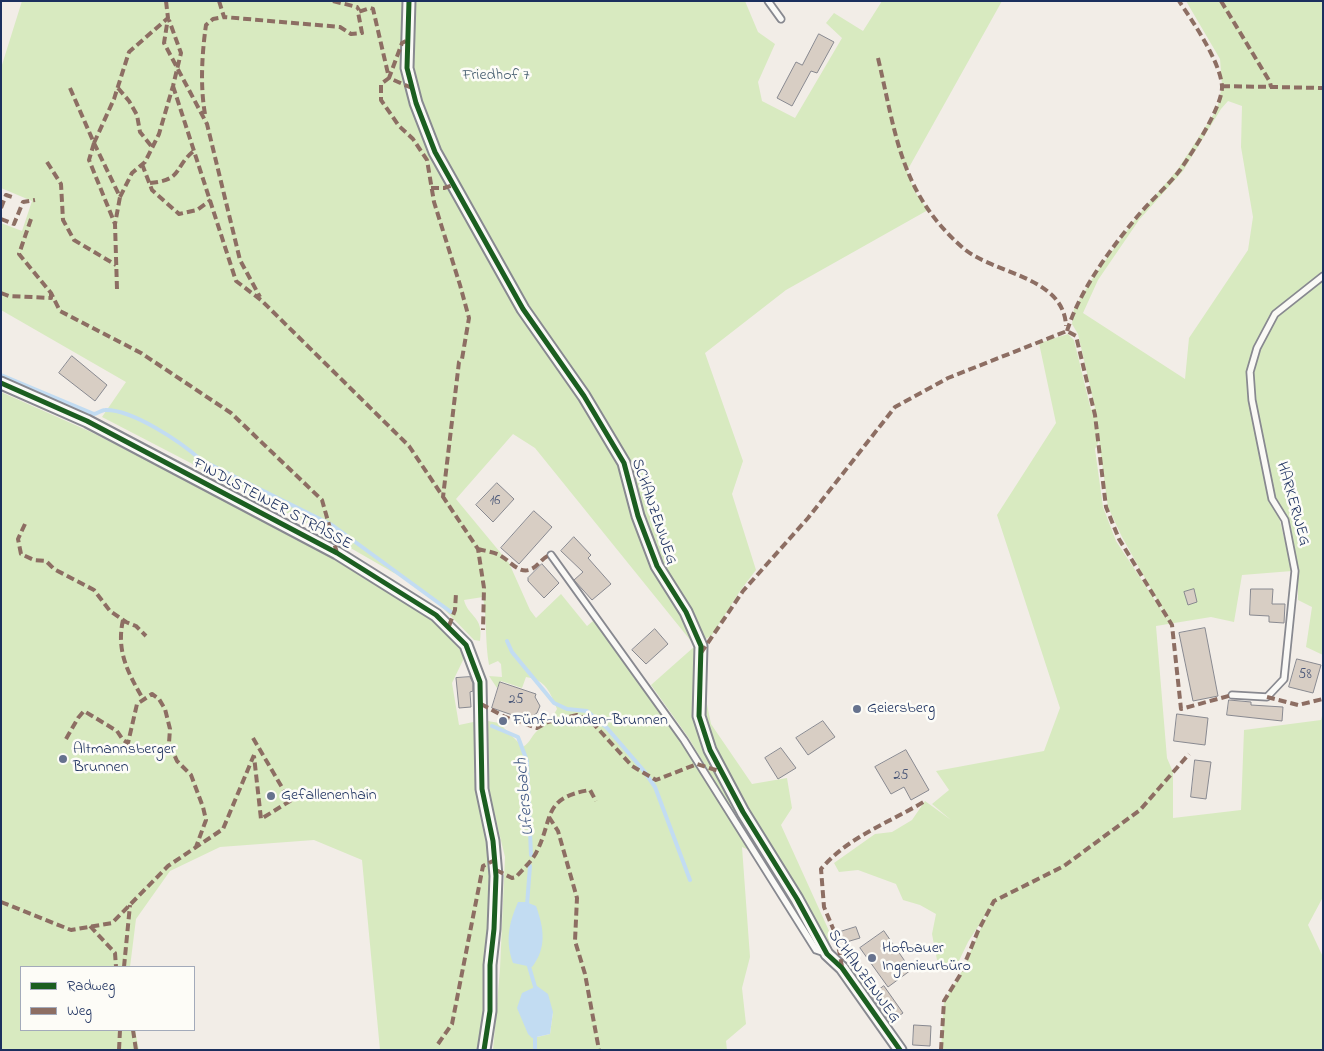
<!DOCTYPE html>
<html>
<head>
<meta charset="utf-8">
<style>
	body { margin:0 }
	#map { position:relative; width:1324px; height:1051px; overflow:hidden; background:#f2ede7; font-family:"Indie Flower",sans-serif }
	canvas { display:block }
	.frame { position:absolute; inset:0; border:2px solid #1b2f5e; pointer-events:none }
	.legend { position:absolute; left:20px; top:966px; width:175px; height:65px; box-sizing:border-box; background:#fdfcf7; border:1px solid #a3aaba; margin:0; padding:6px 9px; list-style:none; font-size:15px; color:#1b2f5e }
	.legend li { display:flex; align-items:center; gap:10px; height:25px }
	.legend b { width:25px; border:1px solid #a3aaba }
</style>
</head>
<body>
<div id="map">
<canvas width="1324" height="1051"></canvas>
<div class="frame"></div>
<ul class="legend">
<li><b style="height:6px;background:#1b5e20"></b>Radweg</li>
<li><b style="height:6px;background:#8d6e63"></b>Weg</li>
</ul>
</div>
<script>
const context = document.querySelector('canvas').getContext('2d');
context.lineJoin = 'round';
function fill(path, color) { context.fillStyle = color; context.fill(path, 'evenodd'); }
function stroke(path, color, width, dash) { context.strokeStyle = color; context.lineWidth = width; context.lineCap = dash ? 'butt' : 'round'; context.setLineDash(dash || []); context.stroke(path); }
function write(font, color, halo, rows, align = 'center') {
  context.font = font + ' "Indie Flower",sans-serif'; context.lineWidth = 5; context.setLineDash([]); context.textBaseline = 'middle'; context.strokeStyle = halo; context.fillStyle = color; for (const [text, x, y, turn = 0] of rows) {
    context.save(); context.translate(x, y); context.rotate((+turn || 0) * Math.PI / 180); context.textAlign = isNaN(turn) ? turn : align; if (halo) context.strokeText(text, 0, 0); context.fillText(text, 0, 0); context.restore();
  }
}
const green = new Path2D(`
	M22 1H745L758 32 775 44 758 82 762 101 795 118 842 38 826 23 834 13 863 31 882 1H1002L907 171 915 192 928 210 786 290 705 353 743 461 732 494 756 570 740 591 712 635 695 646 711 724 752 784 787 778 792 808 781 825 830 933 827 954 816 950 688 737 651 685 695 646 535 448 513 434 456 499 509 563 530 610 536 618 561 594 587 626 593 621C653 692 700 772 749 850L742 847 750 957 742 988 746 1024 726 1041 727 1050H493L500 969 505 857 488 788V721L499 723 523 747C531 742 531 736 537 731 547 722 550 722 557 709 550 692 546 680 526 677L522 688 501 681 497 688 489 676 502 677 501 664 498 661 489 665C485 642 487 620 483 597L464 600C468 617 484 616 480 641L474 640 442 607 401 577 314 527 102 417 126 382 1 310V223L22 231 32 201 1 188V68ZM553 1012 550 1034 533 1038Z
	M1186 1H1323V274L1299 290 1273 313 1248 372 1251 400 1292 571 1242 575 1234 622 1211 617 1156 626 1167 758 1173 772V818L1241 810 1244 730 1321 720 1323 712V897L1308 925 1323 957V1050H941L944 1001 960 975 990 908 968 942 956 967 937 960 932 934 936 914 920 905 903 900 896 884 858 870 839 872 834 863 875 834 892 832 912 820 925 801 951 820 932 804 949 790 936 771 1044 751 1060 708 997 515 1056 423 1039 343 1068 334 1074 340 1091 410 1095 408 1078 334 1072 324 1074 309 1094 276 1136 218 1178 169 1217 109 1222 86 1220 59ZM1228 101 1242 106 1241 147 1253 217 1248 250 1189 338 1185 379 1083 313 1098 280 1139 220 1183 171 1221 109ZM1099 441 1108 507 1122 537 1170 623 1116 541 1103 507 1095 449Z
	M1323 280V655L1306 647 1312 607 1298 600V571L1287 519 1274 498 1254 399 1253 372 1259 348 1277 315Z
	M1 392 91 432 264 520 391 592 435 621 465 656 452 683 459 725 478 721 474 774 491 862 486 992 480 1050H380L362 860 314 840 220 847 170 871 136 919 130 967H21V1030H135L139 1050H1Z`);
const water = new Path2D(`
	M518 902H526L536 906C544 928 547 948 532 967L513 963C505 940 509 923 518 902Z
	M537 986 548 994 553 1012 550 1034 532 1038 528 1034 517 1008 522 993Z`);
const stream = new Path2D(`
	M1 375 94 414C98 413 102 410 105 410 132 409 181 442 201 460L332 525 451 612
	M507 641 512 652 554 703 567 709 587 711 607 728 644 771 655 787 690 880
	M492 726 518 737 527 761 531 855
	M527 905 530 866
	M528 963 536 990
	M535 1050V1032`);
const building = new Path2D(`
	M819 34 834 42 817 73 811 71 792 106 777 98 796 62 802 65Z
	M72 356 107 385 95 401 59 373Z
	M497 483 514 499 493 522 476 505Z
	M534 511 552 527 519 564 501 548Z
	M574 537 591 555 588 558 611 584 592 600 574 580 583 572 561 551Z
	M542 564 559 583 544 598 528 581V578Z
	M1194 589 1197 602 1188 605 1184 592Z
	M1251 589H1273L1272 604H1285L1284 623 1269 622V616L1250 615Z
	M1205 628 1218 696 1193 701 1179 633Z
	M655 629 668 644 646 664 632 650Z
	M1297 659 1321 665 1313 693 1289 687Z
	M470 677 473 683V691L470 692 471 707 459 708 456 678Z
	M500 682 536 694 535 697 540 706 537 713 527 720 492 708Z
	M1229 700 1251 702V705L1283 707 1282 721 1227 715Z
	M1177 714 1208 718 1205 745 1174 741Z
	M823 721 835 737 808 755 796 738Z
	M781 748 796 768 778 779 765 758Z
	M906 750 929 790 911 800 904 787 891 794 875 767Z
	M1195 760 1211 762 1206 799 1191 797Z
	M856 927 860 938 843 943 840 932Z
	M884 931 911 970 888 987 860 948Z
	M884 986 903 1013 890 1022 871 996Z
	M914 1025 931 1026 930 1046 913 1045Z`);
const service = new Path2D(`
	M768 1 781 19
	M551 555 684 740 816 950 825 953
	M1232 695 1267 697 1284 679 1295 571 1285 520 1272 499 1252 400 1250 372 1257 348 1275 314 1323 276`);
const minor = new Path2D(`
	M409 1 407 68 416 103 435 152 523 309 584 396 624 463 638 516 657 566 686 612 701 646 699 716 710 750 743 812 797 899 827 954 842 968 900 1050
	M1 383 87 421 337 553 436 615 466 645 480 682 482 789 493 841 496 876 494 929 490 965V1011L484 1050`);
const quiet = new Path2D(`
	M166 1 168 18 164 43 207 124 240 260 260 297
	M219 1 224 17 340 27 351 34 362 33 358 12 370 8 373 9 389 78 402 43 406 41
	M333 1 357 7 359 10
	M1221 1 1270 82 1271 87
	M878 58C896 134 900 193 963 248 993 274 1064 276 1066 326
	M173 86 236 281 261 300 409 446 478 549 484 588 483 630
	M1222 86 1323 88
	M70 88 94 143 114 99 129 52 168 18
	M118 88 129 101 137 115 140 132 152 147
	M412 88 389 78 381 84V100L399 126 413 139 427 160 434 202 460 285 469 318 462 359 459 362 443 497
	M205 114C200 86 202 53 206 25L213 19 224 17
	M94 143 120 197 132 173 145 162 159 134 173 86 181 53 169 20
	M94 143 89 160 115 224
	M47 162 61 184 63 220 74 240 116 265
	M142 164 152 190 179 214 197 210 211 200
	M150 183C184 180 173 167 195 150
	M431 188H444L453 185
	M1 208 6 195 15 198
	M1 219 14 224 23 202 35 200
	M31 219 19 254 51 293 60 311 141 353 231 413 322 500 337 553
	M117 289 115 224 120 197
	M1 293 9 296 51 298V293
	M1067 331C1080 290 1109 251 1136 218 1150 201 1167 187 1180 170 1192 153 1223 106 1222 86 1220 61 1193 22 1179 1
	M25 524 18 539 21 554 34 560 46 561 54 569 94 590 110 611 126 622 136 626 146 636
	M478 549C485 551 495 552 501 556 510 561 518 573 529 570 539 567 542 556 551 555
	M123 620C116 651 128 673 143 699
	M449 626 455 610 456 593
	M701 653 743 591 808 518 895 407 948 378 1067 331 1076 336 1095 415 1106 507 1119 539 1172 625 1181 709 1232 695
	M1267 697 1298 705 1323 699
	M481 704 505 717 537 728 548 722 577 715 590 720 632 766 656 780 697 764 722 772
	M253 738 290 801 261 819 254 756
	M66 739 78 718 84 711 117 731 123 740 128 743 137 704 152 694 159 699 165 709 170 729 169 743 177 761 191 775 203 807 206 820 196 847
	M549 817 558 831 577 898 575 941 585 974 599 1050
	M496 870 512 878 516 877C523 869 531 862 536 853 554 819 541 798 590 790L596 801
	M1 902 71 930 112 923 168 866 223 829 254 755
	M90 926 115 953 116 967
	M124 967 130 905
	M842 967 837 938 824 907 821 869C849 836 889 823 925 801
	M133 1030 136 1050
	M438 1044 452 1024 483 866 495 860
	M119 1050 120 1030
	M941 1050 944 1001 960 975 978 931 994 901 1064 866 1140 810 1189 754`);
const cycleway = new Path2D(`
	M409 1 407 68 416 103 435 152 523 309 584 396 624 463 638 516 657 566 686 612 701 646 699 716 710 750 743 812 797 899 827 954 842 968 900 1050
	M1 383 87 421 337 553 436 615 466 645 480 682 482 789 493 841 496 876 494 929 490 965V1011L484 1050`);
const markers = [
	[857,709,5,"#66728e"],
	[503,721,5,"#66728e"],
	[63,759,5,"#66728e"],
	[271,796,5,"#66728e"],
	[872,958,5,"#66728e"]
];
const numberNames = [
	["16",495,502],
	["58",1305,676],
	["25",516,701],
	["25",901,777]
];
const parkNames = [
	["Friedhof 7",496,76]
];
const streetNames = [
	["HARKERWEG",1292,504,74],
	["FINDLSTEINER STRASSE",272,505,28],
	["SCHANZENWEG",653,512,71],
	["SCHANZENWEG",863,977,54]
];
const poiNames = [
	["Geiersberg",867,709],
	["Fünf-Wunden-Brunnen",513,721],
	["Altmannsberger",73,750],
	["Brunnen",73,768],
	["Gefallenenhain",281,796],
	["Hofbauer",882,949],
	["Ingenieurbüro",882,967]
];
const waterNames = [
	["Ufersbach",526,797,-95]
];
fill(green, '#d8eac0');
fill(water, '#c2dcf2');
stroke(stream, '#c2dcf2', 4);
fill(building, '#d8cec4');
stroke(building, '#888990', 1);
stroke(service, '#888990', 9);
stroke(minor, '#888990', 15);
stroke(service, '#faf9f6', 5.5);
stroke(minor, '#faf9f6', 11);
stroke(quiet, '#8d6e63', 4, [8, 4]);
stroke(cycleway, '#1b5e20', 5);
for (const [x, y, r, color] of markers) { const dot = new Path2D(); dot.arc(x, y, r, 0, 2 * Math.PI); context.fillStyle = color; context.fill(dot); stroke(dot, '#fdfcf7', 2); }
write('14px', '#4a5778', null, numberNames);
write('16px', '#455d6f', '#fdfcf7', parkNames);
write('16px', '#1b2f5e', '#fdfcf7', streetNames);
write('16px', '#1b2f5e', '#fdfcf7', poiNames, 'left');
write('italic 18px', '#405884', '#fdfcf7', waterNames);
</script>
</body>
</html>
